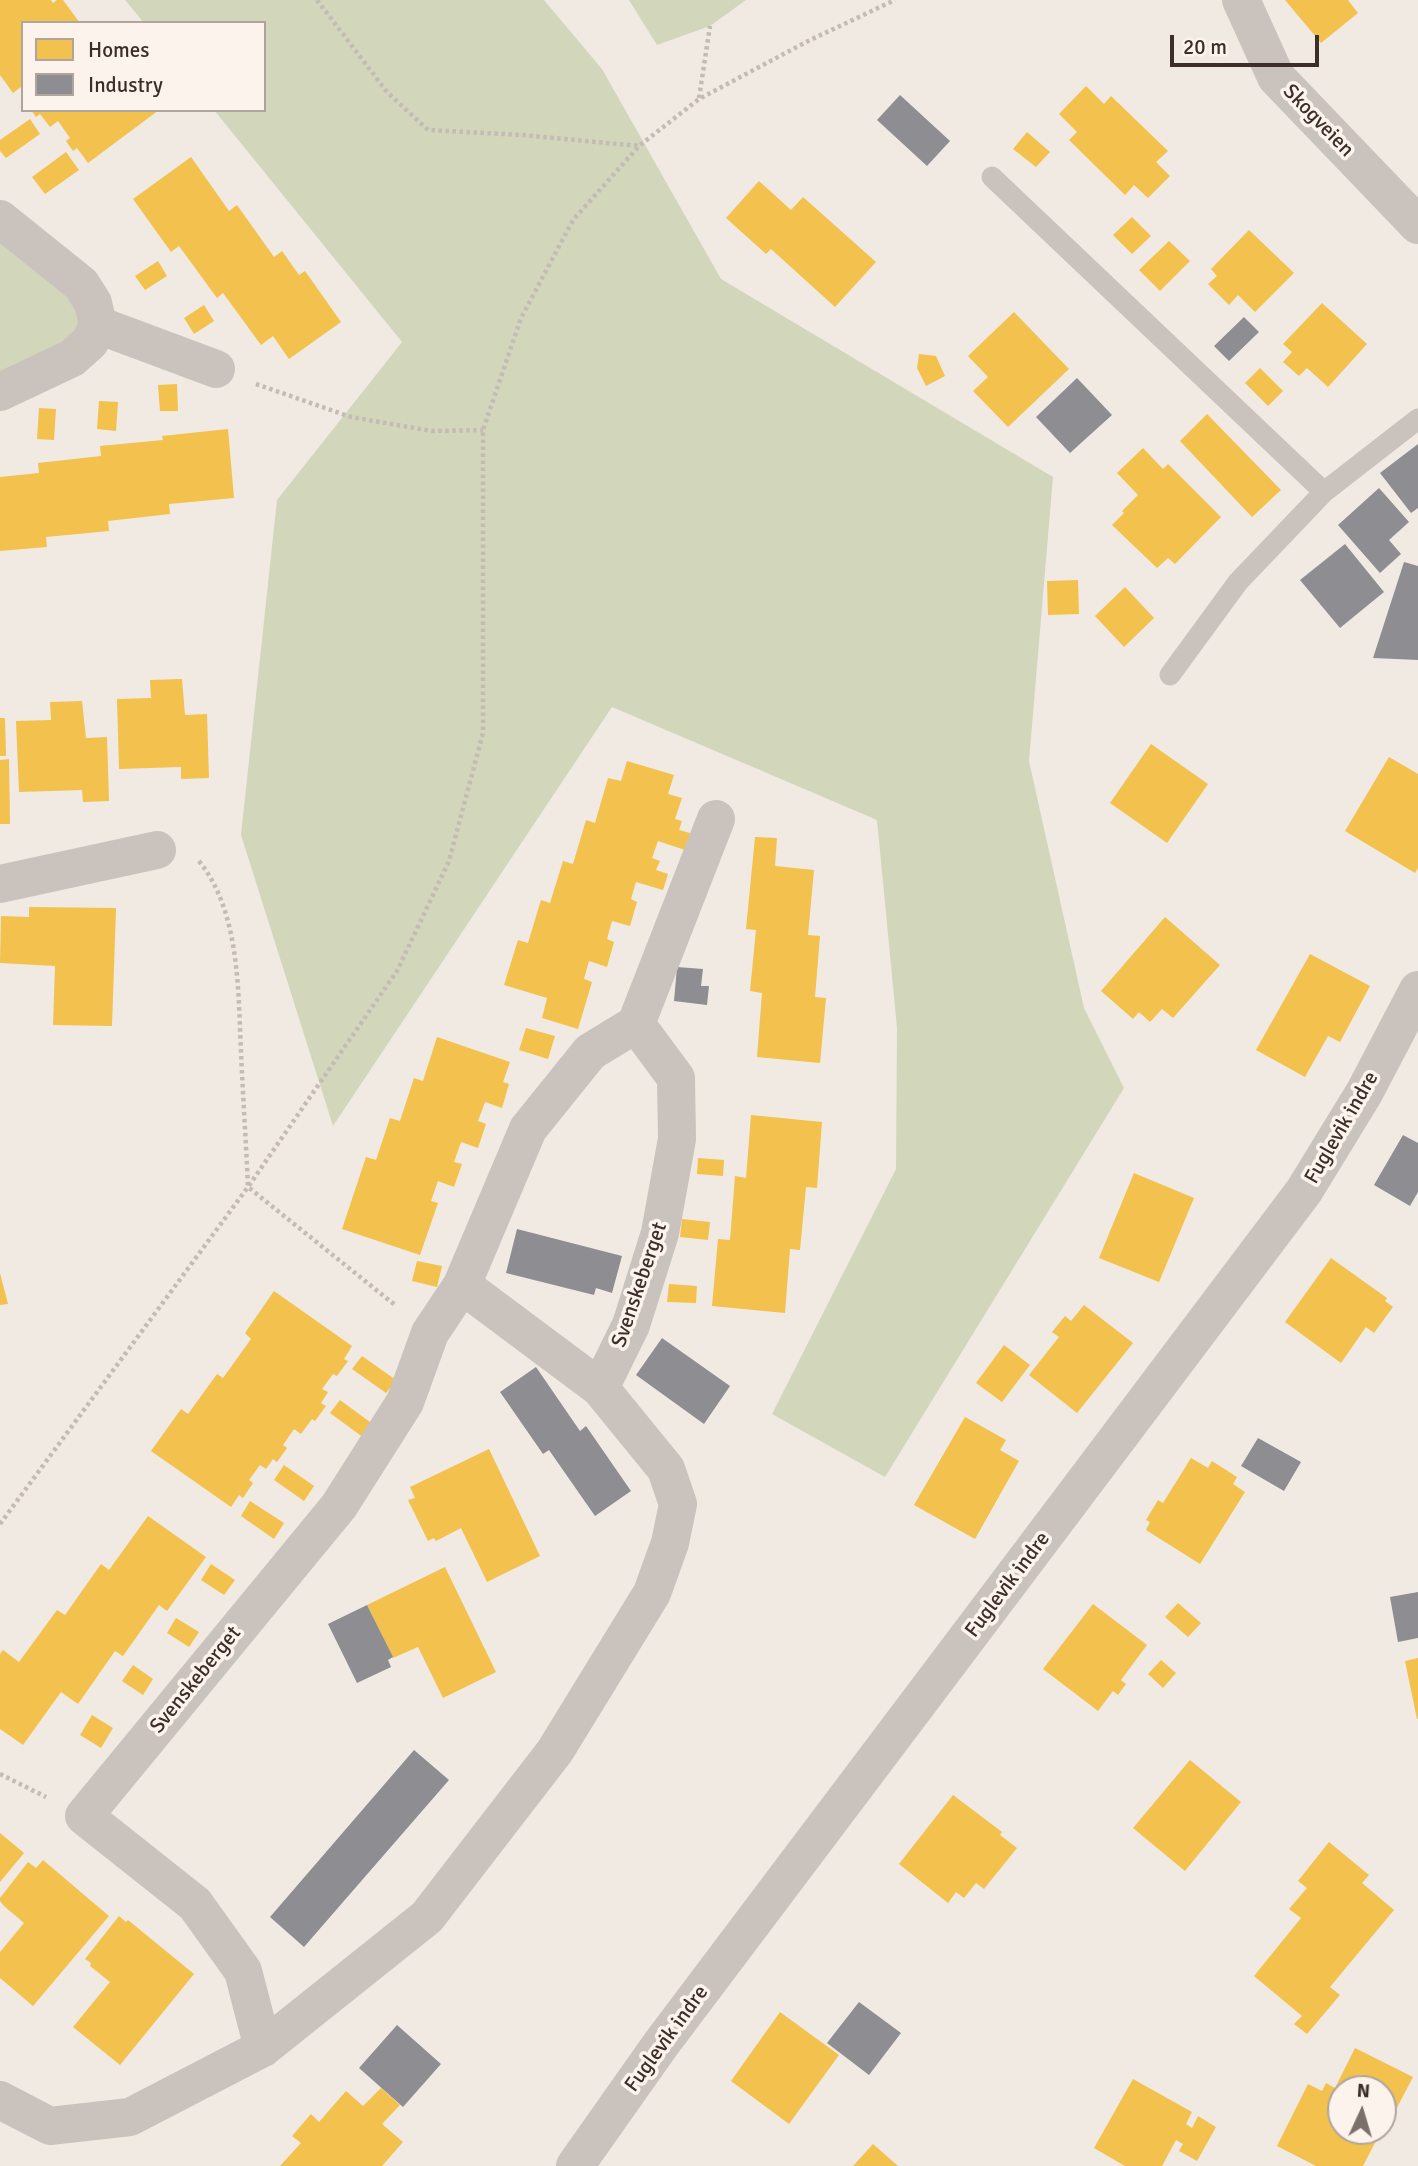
<!DOCTYPE html>
<html>
<head>
<meta charset="utf-8">
<style>
	body { margin:0 }
	#map { position:relative; width:1418px; height:2166px; overflow:hidden; background:#f0eae3; font-family:Signika,sans-serif }
	canvas { display:block }
	.legend { position:absolute; left:21px; top:21px; width:245px; height:91px; box-sizing:border-box; background:#fcf4ec; border:2px solid #afa59e; margin:0; padding:9px 12px; list-style:none; font-size:21px; color:#3c2f29 }
	.legend li { display:flex; align-items:center; gap:14px; height:35px }
	.legend b { width:35px; border:2px solid #afa59e }
	.north { position:absolute; left:1327px; top:2075px; width:70px; height:70px; box-sizing:border-box; background:#fcf4ec; border:2px solid #afa59e; border-radius:50%; rotate:4deg; font-size:19px; font-weight:700; line-height:28px; text-align:center; color:#3c2f29 }
	.north::after { content:''; display:block; margin:auto; width:24px; height:32px; background:#7b706a; clip-path:polygon(50% 0,100% 100%,50% 72%,0 100%) }
	.scale { position:absolute; left:1170px; top:35px; width:149px; height:32px; box-sizing:border-box; border:4px solid #3c2f29; border-top:0; padding-left:9px; font-size:21px; line-height:24px; white-space:nowrap; color:#3c2f29; -webkit-text-stroke:5px #fcf4ec; paint-order:stroke }
</style>
</head>
<body>
<div id="map">
<canvas width="1418" height="2166"></canvas>
<ul class="legend">
<li><b style="height:19px;background:#f2c14e"></b>Homes</li>
<li><b style="height:19px;background:#8d8d92"></b>Industry</li>
</ul>
<div class="north">N</div>
<div class="scale">20 m</div>
</div>
<script>
const context = document.querySelector('canvas').getContext('2d');
context.lineJoin = 'round';
function fill(path, color) { context.fillStyle = color; context.fill(path, 'evenodd'); }
function stroke(path, color, width, dash) { context.strokeStyle = color; context.lineWidth = width; context.lineCap = dash ? 'butt' : 'round'; context.setLineDash(dash || []); context.stroke(path); }
function write(font, color, halo, rows, align = 'center') {
  context.font = font + ' Signika,sans-serif'; context.lineWidth = 7; context.setLineDash([]); context.textBaseline = 'middle'; context.strokeStyle = halo; context.fillStyle = color; for (const [text, x, y, turn = 0] of rows) {
    context.save(); context.translate(x, y); context.rotate((+turn || 0) * Math.PI / 180); context.textAlign = isNaN(turn) ? turn : align; if (halo) context.strokeText(text, 0, 0); context.fillText(text, 0, 0); context.restore();
  }
}
const green = new Path2D(`
	M125 0H544L602 69 721 279 1053 477 1029 761 1084 1008 1124 1088 885 1477 772 1414 896 1169 897 1028 877 820 612 707 333 1126 241 835 277 500 402 342 214 110H264V23H144Z
	M629 0H746L710 26 657 45Z
	M0 219 98 325 0 392Z`);
const homes = new Path2D(`
	M0 0H51L53 3 57 0H63L80 23H23V89L21 87 13 93 0 75Z
	M1285 0H1348L1358 13 1321 43Z
	M1086 86 1104 104 1111 96 1168 151 1156 162 1170 176 1148 198 1134 185 1125 195 1069 140 1077 132 1059 114Z
	M31 110H159L88 163 77 148 73 151 66 141 70 138 58 121 50 127 40 114 36 117Z
	M30 119 40 134 6 158 0 151V140Z
	M1027 132 1050 152 1036 167 1013 149Z
	M66 152 79 170 45 194 32 177Z
	M191 157 229 211 237 205 274 257 282 251 299 275 305 271 341 322 289 359 273 336 261 345 223 293 217 298 179 246 171 252 133 199Z
	M759 181 791 210 803 197 876 262 835 307 771 249 766 254 726 218Z
	M1132 217 1151 236 1132 254 1113 235Z
	M1249 230 1294 273 1255 312 1238 295 1229 305 1208 284 1217 276 1211 269Z
	M1169 241 1190 261 1160 291 1139 270Z
	M158 261 167 276 145 290 135 276Z
	M1322 303 1367 344 1328 387 1307 368 1299 376 1283 362 1292 352 1283 344Z
	M204 305 214 321 194 334 184 318Z
	M1014 312 1069 369 1008 427 973 391 988 377 968 356Z
	M919 354 936 356 945 376 926 386 917 368Z
	M1260 368 1283 391 1268 406 1245 383Z
	M177 384 178 411H160L158 385Z
	M99 401 118 402 116 431 97 429Z
	M39 408 56 409 54 440 37 439Z
	M1207 414 1281 490 1252 517 1180 441Z
	M228 429 234 498 169 504 170 514 108 521 109 531 46 537 47 547 0 551V477L39 473 38 463 101 456 100 446 163 440 162 436Z
	M1143 448 1163 469 1168 464 1221 517 1175 564 1168 558 1157 568 1112 525 1124 513 1122 511 1138 495 1117 473Z
	M1078 580 1079 614 1048 615 1047 581Z
	M1125 587 1154 618 1124 647 1095 616Z
	M182 679 185 715 207 714 209 778 181 779V767L119 769 117 699 151 698 150 680Z
	M82 701 86 738 107 737 109 801 83 802 82 790 19 792 16 721 51 720 50 702Z
	M0 718H5L6 756H0Z
	M1151 744 1208 784 1167 843 1110 803Z
	M1389 757 1418 774V868L1415 873 1345 831Z
	M9 759 10 824H0V760Z
	M627 761 674 775 668 794 682 798 675 819 682 821 679 830 690 833 685 850 658 841 652 858 660 861 656 870 668 874 663 890 636 882 631 899 637 902 630 926 612 921 607 939 614 942 607 967 589 961 584 979 592 982 578 1029 542 1018 547 998 504 985 518 940 528 943 541 900 550 903 563 861 573 864 586 820 595 823 608 778 621 781Z
	M755 837 777 838 775 866 814 870 808 935 820 936 815 997 826 998 820 1063 757 1057 762 993 750 991 756 930 746 929Z
	M29 907 116 908 112 1026 53 1025 55 966 0 963 1 916 29 917Z
	M1165 917 1220 965 1173 1018 1162 1009 1150 1022 1139 1012 1133 1019 1101 991Z
	M1310 954 1370 986 1340 1042 1328 1036 1305 1077 1256 1050Z
	M526 1028 555 1036 548 1059 519 1050Z
	M437 1037 510 1062 503 1082 509 1084 502 1108 485 1102 478 1121 486 1124 478 1148 461 1142 454 1162 462 1164 454 1187 438 1181 431 1201 438 1203 420 1255 342 1229 366 1157 376 1160 390 1118 400 1121 414 1078 423 1081Z
	M751 1115 822 1122 817 1188 806 1187 800 1250 790 1249 785 1313 712 1306 718 1239 730 1240 735 1176 746 1178Z
	M698 1158 724 1160 723 1176 697 1174Z
	M1134 1173 1194 1198 1159 1282 1099 1258Z
	M682 1219 710 1222 708 1240 680 1237Z
	M1331 1258 1387 1298 1385 1301 1393 1307 1374 1333 1366 1327 1341 1363 1285 1322Z
	M417 1261 442 1266 437 1287 412 1281Z
	M0 1273 8 1304 0 1305Z
	M669 1284 697 1286 696 1303 667 1302Z
	M274 1291 352 1346 344 1359 348 1361 337 1376 333 1374 322 1389 328 1392 321 1403 326 1406 315 1421 312 1419 301 1434 294 1429 283 1445 287 1448 277 1462 273 1459 266 1469 260 1465 249 1480 253 1483 243 1498 239 1495 231 1507 151 1451 181 1409 188 1414 217 1374 223 1378 251 1339 245 1333Z
	M1084 1305 1133 1343 1077 1413 1029 1375 1059 1337 1052 1332 1065 1316 1071 1321Z
	M1004 1345 1030 1365 1002 1402 976 1383Z
	M362 1356 396 1380 386 1393 352 1369Z
	M340 1400 374 1425 364 1438 330 1413Z
	M965 1417 1006 1440 1000 1450 1019 1461 975 1539 914 1505Z
	M489 1449 540 1556 487 1582 461 1528 436 1541 434 1538 428 1541 408 1500 415 1498 410 1487Z
	M1191 1458 1208 1468 1212 1461 1237 1477 1233 1484 1245 1492 1200 1564 1146 1530 1150 1522 1146 1520 1158 1500 1163 1503Z
	M284 1465 314 1486 304 1501 274 1480Z
	M250 1501 284 1523 274 1539 241 1516Z
	M148 1516 206 1557 167 1611 159 1605 123 1656 115 1651 78 1704 61 1692 23 1745 0 1729V1654L3 1650 19 1662 57 1610 65 1615 101 1564 109 1570Z
	M211 1564 235 1580 224 1595 201 1580Z
	M445 1567 496 1672 443 1698 418 1647 393 1658 367 1605Z
	M1178 1603 1201 1623 1188 1637 1165 1617Z
	M1093 1604 1147 1645 1121 1680 1126 1684 1118 1695 1113 1691 1098 1711 1043 1669Z
	M176 1618 199 1632 189 1647 167 1633Z
	M1418 1658V1719H1417L1405 1661Z
	M1161 1660 1176 1673 1163 1688 1148 1674Z
	M133 1665 153 1679 143 1695 122 1681Z
	M92 1715 113 1728 101 1748 80 1735Z
	M1190 1760 1241 1802 1185 1871 1133 1828Z
	M953 1795 1002 1832 1000 1835 1017 1848 984 1889 976 1883 964 1898 956 1892 948 1903 899 1864Z
	M0 1833 24 1853 0 1882Z
	M1329 1842 1369 1875 1362 1883 1394 1910 1330 1987 1340 1995 1307 2034 1294 2024 1302 2016 1254 1976 1301 1918 1289 1909 1307 1888 1298 1881Z
	M43 1860 109 1916 33 2006 0 1978V1952L24 1923 4 1906 0 1901V1898L28 1862 36 1868Z
	M119 1916 126 1922 128 1920 194 1974 120 2065 73 2027 110 1982 90 1966 91 1963 85 1959Z
	M780 2012 839 2055 789 2124 731 2081Z
	M1355 2048 1413 2077 1390 2121 1387 2119 1383 2127V2089H1341V2131H1381L1363 2166H1316L1277 2146 1308 2084 1322 2091 1326 2083 1335 2088Z
	M1133 2079 1192 2112 1186 2124 1192 2128 1198 2116 1216 2127 1197 2161 1179 2151 1183 2144 1176 2140 1162 2166H1125L1094 2148Z
	M381 2088 400 2105 382 2124 403 2142 382 2166H280L301 2143 292 2136 311 2114 319 2122 346 2091 363 2106Z
	M873 2144 898 2166H853Z`);
const industry = new Path2D(`
	M900 95 950 141 927 166 877 120Z
	M1244 317 1259 332 1229 361 1214 346Z
	M1077 378 1112 415 1070 453 1036 417Z
	M1418 444V508L1411 513 1380 473Z
	M1379 488 1409 522 1389 540 1401 554 1380 573 1338 525Z
	M1345 544 1384 592 1340 628 1300 580Z
	M1404 562 1418 566V660L1373 658Z
	M677 967 703 969 701 986H709L707 1005 674 1001Z
	M1403 1135 1418 1143V1192L1410 1206 1374 1185Z
	M517 1229 622 1256 612 1293 596 1288 594 1295 506 1273Z
	M662 1338 730 1386 704 1424 636 1375Z
	M536 1367 580 1431 586 1426 631 1491 595 1516 549 1450 543 1454 500 1392Z
	M1258 1438 1301 1462 1284 1491 1241 1466Z
	M1418 1592V1638L1398 1642 1390 1597Z
	M367 1605 393 1657 388 1660 391 1667 357 1683 328 1624Z
	M414 1750 449 1780 304 1947 270 1917Z
	M859 2002 901 2033 869 2075 827 2043Z
	M397 2025 441 2064 403 2107 359 2068Z`);
const path = new Path2D(`
	M317 0 387 92 428 130 522 135 639 146
	M699 98 710 26
	M256 384 351 417 432 431 483 430
	M199 861C240 912 238 990 241 1052 243 1097 246 1142 248 1187L395 1305
	M0 1524 248 1187 397 971 449 861 483 733V430L521 318 573 220 639 146 699 99 808 41 895 0
	M0 1774 46 1797`);
const service = new Path2D(`
	M992 177 1324 492
	M1170 675 1238 582 1324 492 1418 419`);
const minor = new Path2D(`
	M1241 0 1276 77 1418 225
	M0 219 81 284 93 303 98 325 90 342 72 358 0 392
	M98 325 216 369
	M0 884 157 850
	M600 1388 631 1325 660 1233 677 1139 676 1078 636 1024
	M263 2048 243 1971 195 1904 84 1816 339 1506 405 1402 430 1333 462 1285 528 1129 590 1052 636 1024 716 819
	M0 2100 50 2126 130 2117 263 2048 427 1917 555 1751 652 1593 670 1543 678 1504 666 1469 600 1388 462 1285
	M575 2166 661 2044 1304 1191 1364 1093 1418 990`);
const streetNames = [
	["Skogveien",1318,121,46],
	["Fuglevik indre",1342,1128,-60],
	["Svenskeberget",640,1285,-71],
	["Fuglevik indre",1008,1585,-53],
	["Svenskeberget",196,1680,-51],
	["Fuglevik indre",667,2039,-54]
];
fill(green, '#d2d7bc');
fill(homes, '#f2c14e');
fill(industry, '#8d8d92');
stroke(path, '#c3bbb4', 4.5, [3.5, 3.5]);
stroke(service, '#cac2bc', 21);
stroke(minor, '#cac2bc', 38);
write('21px', '#3c2f29', '#fcf4ec', streetNames);
</script>
</body>
</html>
